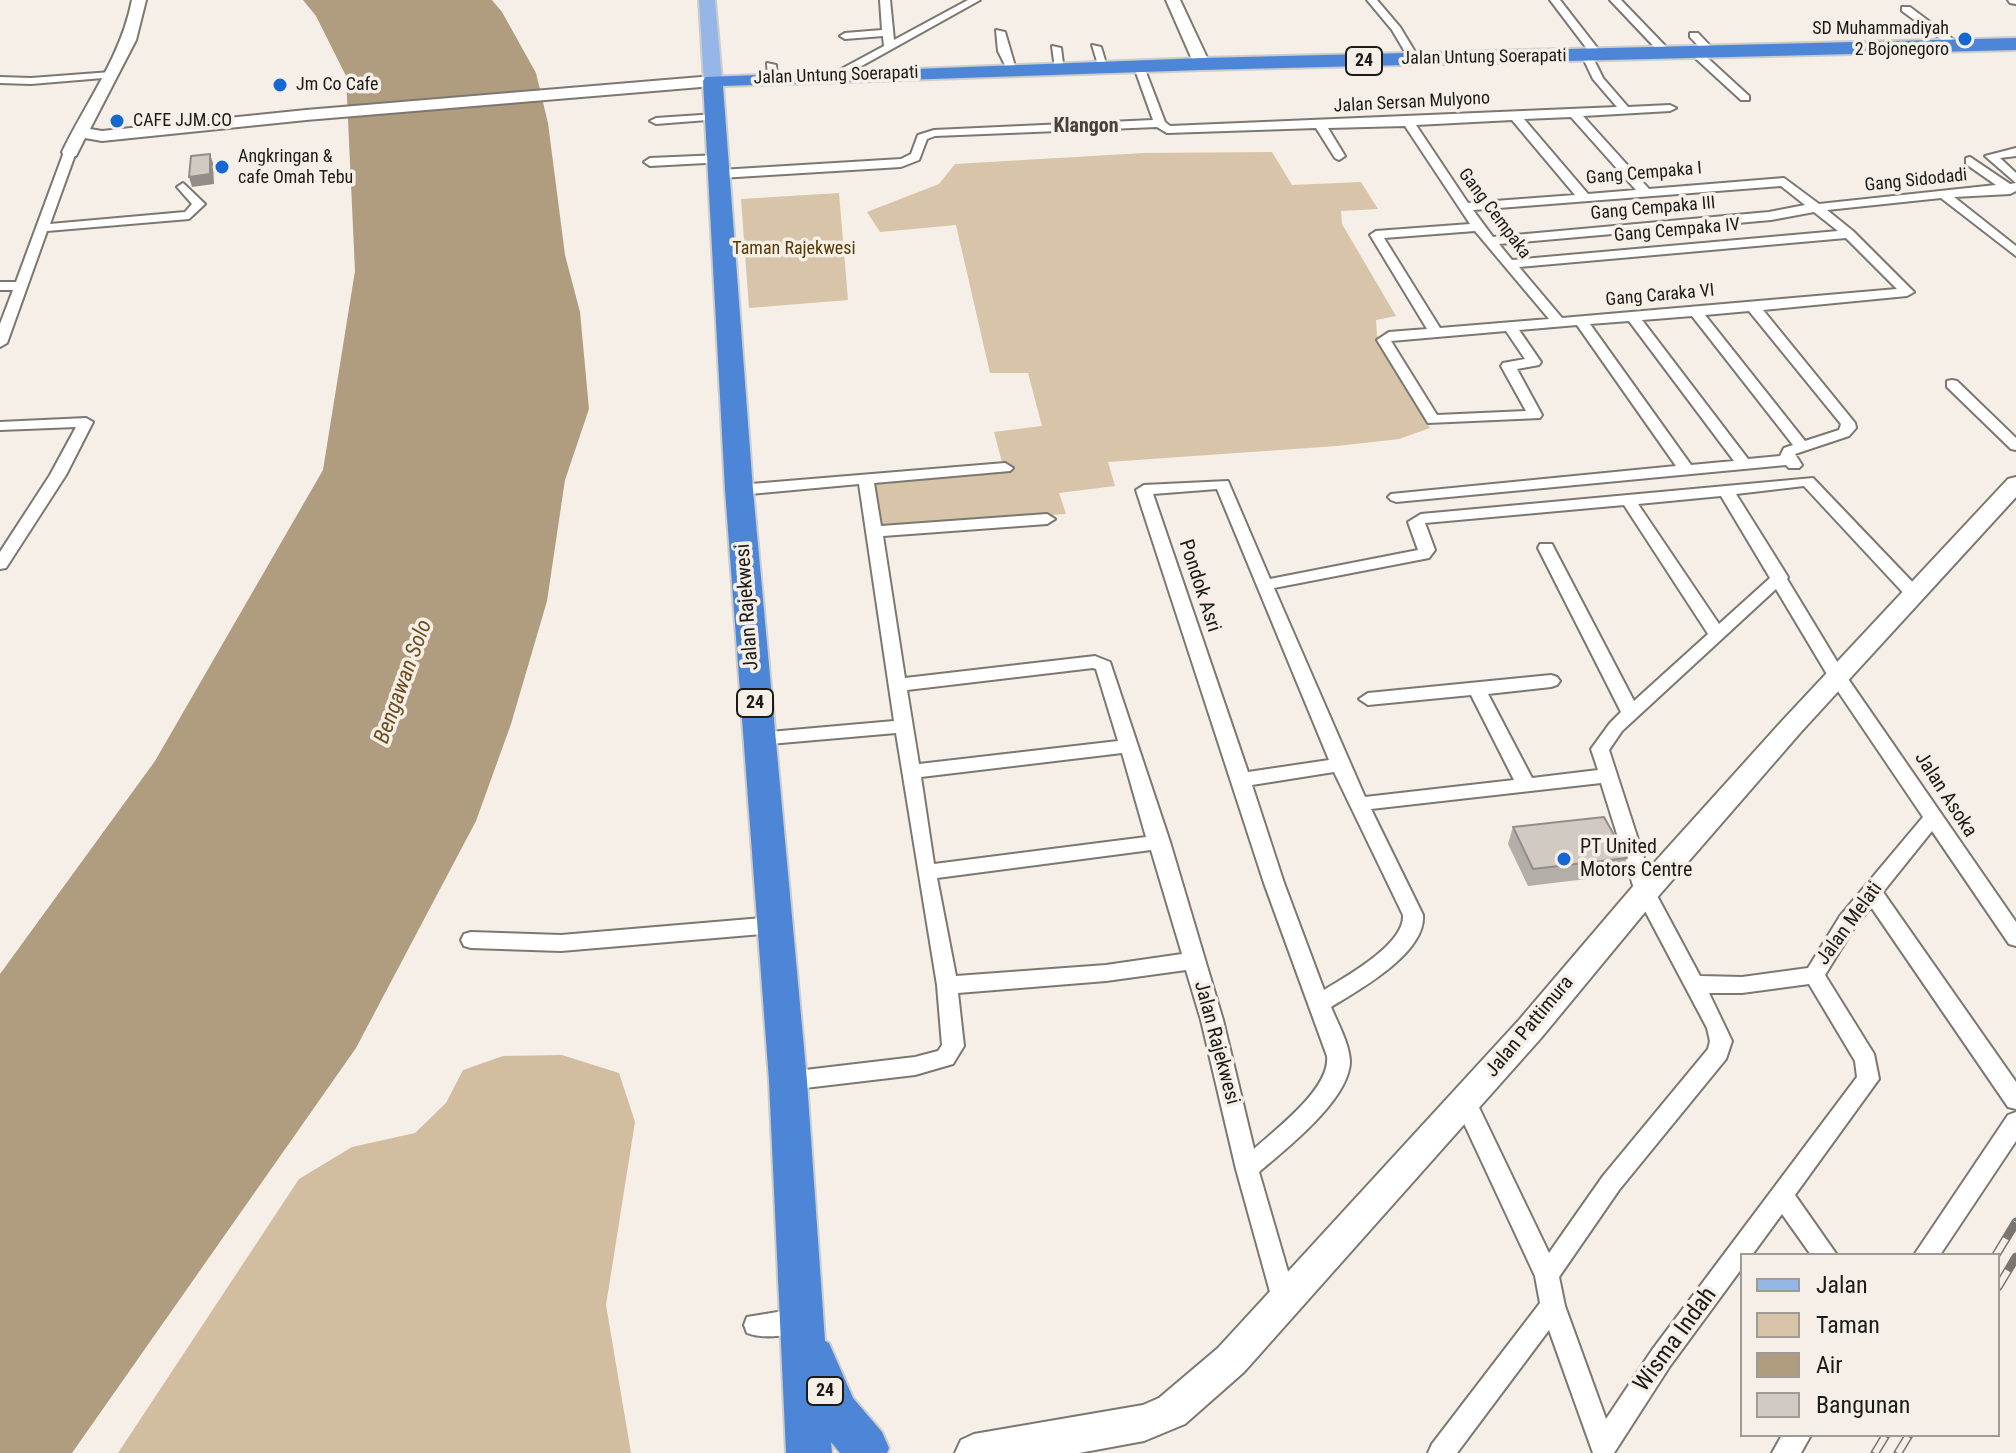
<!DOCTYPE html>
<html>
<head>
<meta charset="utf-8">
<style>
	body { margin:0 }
	#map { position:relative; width:2016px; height:1453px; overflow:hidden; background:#f5efe7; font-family:"Roboto Condensed",sans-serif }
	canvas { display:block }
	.legend { position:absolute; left:1740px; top:1253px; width:260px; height:184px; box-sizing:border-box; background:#f5efe7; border:2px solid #9e9a94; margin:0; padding:10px 14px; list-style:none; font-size:24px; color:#1c1b18 }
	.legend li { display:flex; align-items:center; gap:16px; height:40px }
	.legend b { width:40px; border:2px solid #9e9a94 }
</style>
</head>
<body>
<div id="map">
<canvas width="2016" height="1453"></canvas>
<ul class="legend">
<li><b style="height:10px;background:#95b6e7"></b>Jalan</li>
<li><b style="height:22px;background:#d7c4a9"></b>Taman</li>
<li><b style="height:22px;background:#b09c7f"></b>Air</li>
<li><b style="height:22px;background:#d0cac3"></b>Bangunan</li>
</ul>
</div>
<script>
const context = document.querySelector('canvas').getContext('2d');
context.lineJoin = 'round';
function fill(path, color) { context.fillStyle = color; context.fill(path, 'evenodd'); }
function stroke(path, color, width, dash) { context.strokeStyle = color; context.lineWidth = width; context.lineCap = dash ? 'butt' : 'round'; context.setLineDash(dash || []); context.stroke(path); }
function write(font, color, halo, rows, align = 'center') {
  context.font = font + ' "Roboto Condensed",sans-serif'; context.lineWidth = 7; context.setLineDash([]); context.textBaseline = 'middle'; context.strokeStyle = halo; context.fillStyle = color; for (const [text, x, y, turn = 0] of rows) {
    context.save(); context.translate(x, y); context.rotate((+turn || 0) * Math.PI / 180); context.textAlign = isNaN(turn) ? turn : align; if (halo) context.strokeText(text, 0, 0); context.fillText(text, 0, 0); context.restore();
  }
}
const green = new Path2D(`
	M1272 152 1292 185 1361 182 1378 209 1341 211 1342 224 1396 316 1376 320 1377 335 1430 428 1399 439 1337 446 1108 462 1115 486 1059 493 1066 514 877 528 873 484 1008 472 1010 469 1002 462 994 432 1042 426 1028 373H990L956 225 880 232 867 212 939 184 955 164 1144 153Z
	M839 193 848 300 749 308 741 199Z`);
const forest = new Path2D(`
	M562 1055 619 1073 635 1122 606 1305 631 1453H118L299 1179 352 1147 415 1133 446 1103 463 1070 503 1056Z`);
const water = new Path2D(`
	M303 0H492L502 12 536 73 548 123 565 255 580 312 589 409 565 480 547 601 511 724 476 821 356 1048 72 1453H0V974L155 761 323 470 355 271 346 76 316 16Z`);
const street = new Path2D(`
	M880 0H890L894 40 968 0H980L840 78H832V74L884 46 883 36 845 39 840 36 845 33 882 30Z
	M1367 0H1377L1400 27 1420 60 1419 62H1411L1392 30Z
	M1550 0H1560L1602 54V58H1594Z
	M1610 0H1621L1672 53V57H1664Z
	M1902 7H1910L1962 46 1953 48 1902 11Z
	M996 30 1005 32 1017 73H1009L998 51Z
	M1690 33H1698L1715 51V55H1707L1690 37Z
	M1092 45 1101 47 1108 70 1099 68Z
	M1052 46 1061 48 1064 71 1055 69Z
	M1693 52H1701L1749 96V100H1741L1693 56Z
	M1587 53 1592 56 1603 78 1628 107 1670 105 1676 108 1670 111 1583 116 1649 189 1784 178 1819 204 1996 185 1966 164V158L1970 157 2010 184 2016 183V191L2010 194 1954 197 2016 246V256L1941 198 1827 210 1853 231 1914 292 1907 296 1763 310 1855 423 1856 428 1849 436 1795 454 1802 465 1799 468H1789L1786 465 1396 502 1391 500 1388 497 1391 494 1676 466 1577 325 1519 330 1541 362 1539 365 1517 369 1542 415 1540 418 1428 423 1377 340 1389 332 1427 329 1370 235 1376 231 1470 224 1405 126 1328 128 1345 156 1339 160 1335 158 1316 128 1167 133 1157 127 935 136 927 139 919 160 901 167 720 178 714 174 720 170 901 159 911 154 918 135 934 130 1153 120 1134 67 1139 64 1144 67 1165 122 1170 126 1617 107 1593 79 1582 56ZM1571 117 1636 190 1588 194 1524 119ZM1512 120 1575 195 1468 203 1416 125ZM1781 186 1805 205 1769 212 1493 237 1473 210ZM1814 212 1838 231 1512 260 1499 244 1771 220ZM1475 231 1549 319 1440 328 1384 238ZM1846 238 1897 289 1562 318 1519 267ZM1749 311 1841 424 1839 430 1805 441 1705 315ZM1692 316 1793 445 1784 448 1780 456 1748 459 1642 320ZM1629 321 1734 461 1691 465 1590 324ZM1506 331 1525 359 1503 363 1501 366 1526 411 1437 415 1391 341Z
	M767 63 776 65 777 80 768 78Z
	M111 72 116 75 115 77 31 84 0 83V77L31 78Z
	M716 114 720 115V119L656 124 650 121 656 118Z
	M70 148 76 152 50 224 185 212 192 204 177 187 183 183 205 204 189 219 47 231 7 343 0 347V324L13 290H0V282H16L64 152Z
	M2016 148V156L2000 158 2016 173V183L1985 156Z
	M720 155 724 156V162L650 166 644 162 650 158Z
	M1952 380 1957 381 2016 438V450L2011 449 1947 387V381Z
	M86 418 93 422 66 475 6 568 0 569V552L50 475 76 427 0 430V422Z
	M1005 463 1013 468 1010 471 874 483 881 526 1047 514 1055 519 1047 524 883 536 905 678 1095 656 1110 662 1170 842 1223 1020 1254 1149C1276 1129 1331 1088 1327 1056L1264 883 1136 490 1144 485 1228 481 1270 579 1418 550 1408 522 1421 514 1813 478 1921 591 1923 595 1921 599H1909L1804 486 1736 494 1788 577 1787 579 1844 673 2016 922V946L2009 944 1932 831 1883 892 2016 1082V1109L2008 1107 1871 907 1854 928 1825 975 1874 1054 1879 1079 1795 1195 1837 1255H1811L1782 1214 1752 1255H1742V1268L1670 1366 1614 1453H1593L1549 1330 1457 1453H1428L1432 1444 1540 1303 1535 1276 1454 1102 1457 1095 1465 1093 1473 1095 1549 1253 1603 1176 1708 1049 1710 1041 1707 1028 1635 892 1601 783 1371 809 1423 915C1426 953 1359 990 1331 1007 1338 1024 1349 1043 1350 1061 1350 1099 1286 1149 1259 1172L1296 1299 1293 1307 1284 1310 1275 1307 1272 1299 1236 1169 1201 1020 1186 970 1106 981 958 993 964 1046 953 1064 915 1075 788 1090 780 1088 777 1081 780 1074 788 1072 915 1057 938 1051 942 1045 937 985 896 733 758 745 749 739 758 733 894 721 859 484 739 495 731 490 739 485ZM1217 489 1329 760 1248 772 1153 494ZM1721 496 1770 578 1719 624 1638 504ZM1624 505 1708 634 1634 701 1554 548 1552 544H1540L1538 548 1621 712 1610 723 1591 749 1598 770 1532 778 1488 694 1551 687 1557 685 1560 681 1557 677 1551 675 1368 693 1359 699 1368 705 1471 695 1514 780 1365 797 1274 588 1429 558 1435 550 1425 523ZM1776 589 1831 681 1923 817 1840 916 1808 968 1742 977 1700 976 1655 892 1609 750 1622 731ZM1093 668 1096 669 1118 741 919 764 907 690ZM1122 753 1146 837 934 864 921 777ZM1334 772 1403 915C1405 944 1347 976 1324 990L1284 883 1252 785ZM1151 850 1182 954 1106 965 956 976 937 878ZM1809 984 1855 1061 1857 1077 1652 1350 1606 1419 1565 1306 1559 1277 1619 1190 1726 1059 1732 1041 1709 993H1742Z
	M774 917 781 919 784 925 781 931 774 933 561 951 471 948 464 946 461 940 464 934 471 932 561 935Z
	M2016 1112V1141L1940 1255H1914L2008 1115Z
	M802 1308 811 1312 814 1320 811 1328C794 1335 764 1340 747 1333L744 1325 747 1317Z
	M1782 1435H1811L1801 1453H1772Z`);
const secondary = new Path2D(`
	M132 0H146L136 40 90 129 102 131 306 110 713 76 721 81 713 86 306 120 102 141 85 138 76 156H64L62 152C86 102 121 57 132 0Z
	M1166 0H1180L1210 64 1207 67H1197L1194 64Z
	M2008 0H2016V4L2010 3Z
	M2016 477V497L1800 733 1655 900 1541 1038 1244 1372 1185 1424 1144 1441 1079 1453H955L961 1440 974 1434 1143 1405 1159 1398 1218 1348 1519 1020 1635 884 1782 721 2008 479Z`);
const primary = new Path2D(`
	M699 0H715L722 81 713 86 704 81Z`);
const highway = new Path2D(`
	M2016 38V50L1202 70 723 86 753 490 807 1081 825 1341 829 1343 853 1398 882 1432 889 1448 887 1453H840L831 1442 832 1453H786L769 1081 725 490 703 81 706 77 1202 58Z`);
const rail = new Path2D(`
	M1996 1255 2016 1222
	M1998 1287 2016 1257
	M1875 1453 1886 1435
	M1898 1453 1909 1435`);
const wall = new Path2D(`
	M1513 827 1627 858 1620 875 1528 886 1508 844Z`);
const shadedWall = new Path2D(`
	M210 154 213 163 214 184 192 187 189 177Z`);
const building = new Path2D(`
	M210 154V174L189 177 191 156Z
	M1604 817 1627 858 1533 869 1513 827Z`);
const markers = [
	[1965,39,8,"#1568d2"],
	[280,85,8,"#1568d2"],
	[117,121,8,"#1568d2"],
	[222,167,8,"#1568d2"],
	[1564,859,8,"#1568d2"]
];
const farPoinames = [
	["SD Muhammadiyah",1949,29,"right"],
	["2 Bojonegoro",1949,50,"right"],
	["Jm Co Cafe",296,85],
	["CAFE JJM.CO",133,121],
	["Angkringan &",238,157],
	["cafe Omah Tebu",238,178]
];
const farStreetnames = [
	["Jalan Untung Soerapati",1484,58,-1],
	["Jalan Untung Soerapati",836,76,-2],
	["Jalan Sersan Mulyono",1412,103,-3],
	["Gang Cempaka I",1644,174,-5],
	["Gang Sidodadi",1916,181,-6],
	["Gang Cempaka III",1653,209,-5],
	["Gang Cempaka",1494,214,53],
	["Gang Cempaka IV",1677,231,-5],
	["Gang Caraka VI",1660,296,-5]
];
const shields = [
	[1364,61,36],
	[755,703,36],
	[825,1391,36]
];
const shieldNames = [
	["24",1364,61],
	["24",755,703],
	["24",825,1391]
];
const farParknames = [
	["Taman Rajekwesi",794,249]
];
const farQuarternames = [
	["Klangon",1086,127]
];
const streetNames = [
	["Pondok Asri",1199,586,72],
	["Jalan Rajekwesi",748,607,-94],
	["Jalan Asoka",1945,795,57],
	["Jalan Melati",1850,924,-54],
	["Jalan Pattimura",1530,1027,-50],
	["Jalan Rajekwesi",1216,1043,75]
];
const poiNames = [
	["PT United",1580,848],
	["Motors Centre",1580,871]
];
const waterNames = [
	["Bengawan Solo",404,682,-70]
];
const nearStreetnames = [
	["Wisma Indah",1676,1340,-54]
];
fill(green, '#d7c4a9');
fill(forest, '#d2bda0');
fill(water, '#b09c7f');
stroke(street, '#7c7770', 4);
stroke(secondary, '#7c7770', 4);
stroke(primary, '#cdcdcc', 4);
stroke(highway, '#cdcdcc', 4);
fill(street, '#fff');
fill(secondary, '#fff');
fill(primary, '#95b6e7');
fill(highway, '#4e86d7');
stroke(rail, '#797671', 9);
stroke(rail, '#f5efe7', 6, [19]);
fill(wall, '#b3aea8');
fill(shadedWall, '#928d88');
fill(building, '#d0cac3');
stroke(building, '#928d88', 2);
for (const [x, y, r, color] of markers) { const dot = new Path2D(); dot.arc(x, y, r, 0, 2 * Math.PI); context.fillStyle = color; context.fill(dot); stroke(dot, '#f5efe7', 3); }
write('18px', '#1c1b18', '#f5efe7', farPoinames, 'left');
write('18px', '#1c1b18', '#f5efe7', farStreetnames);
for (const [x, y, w] of shields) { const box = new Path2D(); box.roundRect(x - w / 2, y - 14, w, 28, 6); context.fillStyle = '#f5efe7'; context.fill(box); stroke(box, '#1c1b18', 2); }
write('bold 18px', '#1c1b18', null, shieldNames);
write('18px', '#553901', '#f5efe7', farParknames);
write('bold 20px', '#46413b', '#f5efe7', farQuarternames);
write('20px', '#1c1b18', '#f5efe7', streetNames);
write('20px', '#1c1b18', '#f5efe7', poiNames, 'left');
write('italic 22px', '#6c4e1d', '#f5efe7', waterNames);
write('24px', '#1c1b18', '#f5efe7', nearStreetnames);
</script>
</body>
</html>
